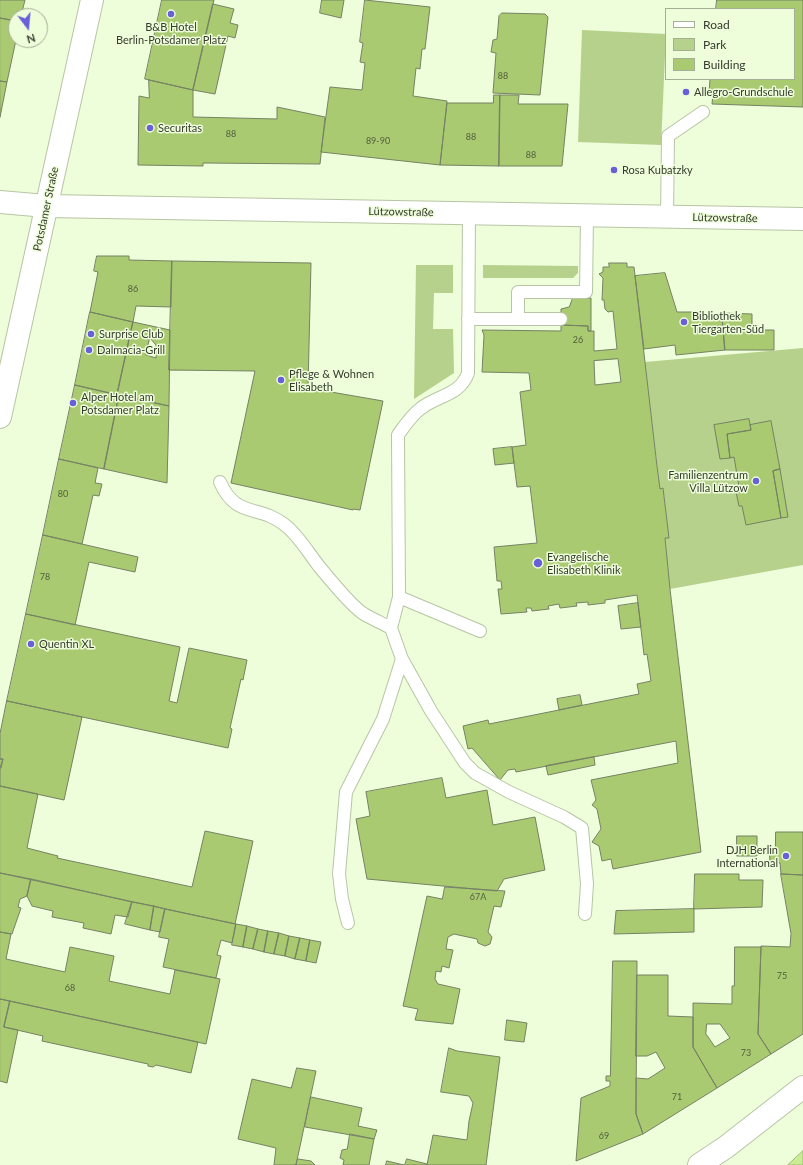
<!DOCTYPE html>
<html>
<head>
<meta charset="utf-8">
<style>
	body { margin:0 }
	#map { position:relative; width:803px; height:1165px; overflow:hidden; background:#eefdda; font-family:Lato,sans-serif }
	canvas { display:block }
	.legend { position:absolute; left:665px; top:8px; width:130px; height:72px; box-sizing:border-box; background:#eefdda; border:1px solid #a4af95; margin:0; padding:5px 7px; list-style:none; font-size:12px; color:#363b2e }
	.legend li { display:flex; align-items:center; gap:8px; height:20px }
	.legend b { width:20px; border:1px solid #a4af95 }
	.north { position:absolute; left:8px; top:8px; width:40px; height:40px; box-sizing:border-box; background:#eefdda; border:1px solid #a4af95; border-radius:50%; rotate:164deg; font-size:11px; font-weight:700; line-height:16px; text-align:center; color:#363b2e }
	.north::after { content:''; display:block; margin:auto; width:14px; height:18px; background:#685fd9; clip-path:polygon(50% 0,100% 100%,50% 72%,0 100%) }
</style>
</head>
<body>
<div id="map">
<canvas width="803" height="1165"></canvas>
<ul class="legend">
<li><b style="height:5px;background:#fff"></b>Road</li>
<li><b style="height:11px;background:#b6d18b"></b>Park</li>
<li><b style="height:11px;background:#a9ca71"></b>Building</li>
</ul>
<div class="north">N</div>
</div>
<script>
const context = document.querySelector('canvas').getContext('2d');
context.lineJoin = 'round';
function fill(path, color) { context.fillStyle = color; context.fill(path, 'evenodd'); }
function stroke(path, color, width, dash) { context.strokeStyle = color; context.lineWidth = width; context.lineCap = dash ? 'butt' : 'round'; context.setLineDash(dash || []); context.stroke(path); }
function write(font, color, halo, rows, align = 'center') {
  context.font = font + ' Lato,sans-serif'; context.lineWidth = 3; context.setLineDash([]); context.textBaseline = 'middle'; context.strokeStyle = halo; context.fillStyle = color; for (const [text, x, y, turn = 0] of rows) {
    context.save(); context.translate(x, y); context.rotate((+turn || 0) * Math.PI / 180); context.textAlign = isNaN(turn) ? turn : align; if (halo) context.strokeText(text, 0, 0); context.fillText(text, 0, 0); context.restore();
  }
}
const green = new Path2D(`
	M582 30 666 34 661 145 578 142Z
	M416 265H453V293H434L433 329H453L454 373 414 399Z
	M483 265 578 266V273L573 278H483Z
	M803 348V565L670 589 665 538H669L663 488 660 489 645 362Z`);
const water = new Path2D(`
	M803 1151V1165H788Z`);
const building = new Path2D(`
	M0 0H25L21 16H16V21L0 18Z
	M162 0H214L193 90 145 79Z
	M322 0H344L341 18 320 13Z
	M365 0 430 7 425 49H422L420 69 416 68 413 96 447 101 440 165 321 152 330 87 362 90 365 63 360 62 363 43 360 42Z
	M717 0H803V107L712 104 713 94 709 93 710 79H794V9H716Z
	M213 4 234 9 230 23 238 25 235 38 228 36 215 94 193 90Z
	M502 13 545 14 548 17 540 95 493 93 496 53 491 52 493 40 497 39 499 16Z
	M0 18 16 21V40L7 82 0 81Z
	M149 80 193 90V117L277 119V107L325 117 320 164 203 163V166L138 165 139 96 149 98Z
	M0 81 7 82 0 117Z
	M494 95H500L499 166 440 165 447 103H493Z
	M500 95H519L518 104H568L562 166H499Z
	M97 256H129V260L172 261 171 307 136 306 133 322 90 312 98 272 94 271Z
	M172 261 311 263 308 388 383 401 360 510 353 509V510L231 483 255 371 169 370Z
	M609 263H627V267H634L657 466 660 489 663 488 669 538H665L670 589 701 852 613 869 611 859 602 861 599 846 592 842 601 829 597 809 592 805 596 800 591 780 678 763 676 741 516 772 515 769 508 770 500 780 472 748 468 749 463 726 488 720 489 724 639 694 637 684 651 681 647 654 644 655 637 595 605 600V603L588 605V602L576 603 577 606 560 608 559 604 548 606 549 609 532 611 531 608H526L527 612 501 614 498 589H502L501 581H497L494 547 537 543 530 486 517 487 512 447 526 445 520 392 531 390 529 373 482 372 484 335 482 330 561 331V325L588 326V331H594V351L617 349 613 311 608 312 605 309 604 300H602L603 278 599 274 603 272V267H609ZM618 359 621 382 595 385 594 361Z
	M665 273 677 312H694L695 319 722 317 725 350 676 355 675 345 644 349 635 276Z
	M573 298H591V331H588V326L561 325V309L569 307Z
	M90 312 133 322 117 395 75 385Z
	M722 313 752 314V330H774V350H725Z
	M133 322 170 330 169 406 117 395ZM150 338 156 345V358L146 355Z
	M75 385 119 395 104 469 59 459Z
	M119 395 169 406 167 483 104 469Z
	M749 419 751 430 727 434 730 458 720 459 714 425Z
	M771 421 780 469 773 471 781 518 746 525 742 506H739L736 492H740L734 457 730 458 727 434 751 430 750 425Z
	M512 447 514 463 495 465 493 449Z
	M59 459 98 468 95 483 102 484 99 496 93 495 82 544 43 535Z
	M780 469 788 517 781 518 773 471Z
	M43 535 138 557 135 572 89 562 75 625 26 614Z
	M638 603 641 627 621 629 618 606Z
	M26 614 180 647 169 701 177 703 189 648 247 660 243 680 241 679 230 728 232 729 228 748 7 701Z
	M580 695 582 705 559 710 557 699Z
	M7 701 82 717 64 800 0 786V768L3 759H0V734Z
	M594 757 595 765 548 775 546 766Z
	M0 759H3L1 768H0Z
	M442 778 446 798 487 790 493 825 535 817 545 870 504 879 497 891 367 879 356 819 370 816 366 792Z
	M0 786 38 794 27 848 58 856 57 858 192 887 205 831 253 841 235 924 0 873Z
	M776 832H803V875L781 874 780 863 770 861 769 851H775Z
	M737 836H757V856H737Z
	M0 873 31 879 27 896 20 899 18 907 21 908 12 934 0 932Z
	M695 874H739V880H763L762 907 694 909Z
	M781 874 803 875V1034L771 1054 758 1034 761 946 790 947 791 934Z
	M31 879 132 902 128 917 115 915 111 934 83 928 84 923 52 917 53 911 32 906 27 896Z
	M445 887 505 891 501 907 494 906 488 932 492 937 490 944 485 946 478 943 477 939 454 934 448 937 446 949 453 950 449 968 442 966 441 972 436 971 435 979 438 984 460 989 453 1024 415 1020 418 1009 403 1006 427 896 442 899Z
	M132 902 154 906 150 930 125 924Z
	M154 906 165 909 160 932 150 930Z
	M165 909 236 924 232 943 221 940 217 955 221 956 216 978 163 967 169 939 159 937Z
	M694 909V932L614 934 616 911Z
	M236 924 247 926 243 947 232 945Z
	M247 926 258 929 253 949 243 947Z
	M258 929 268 931 264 952 253 949Z
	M268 931 279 933 274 954 264 952Z
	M0 932 11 934 6 959 65 972 70 947 114 956 109 981 170 994 175 970 220 979 206 1044 0 999Z
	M279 933 289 936 285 956 274 954Z
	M289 936 300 938 295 959 285 956Z
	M300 938 310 940 306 961 295 959Z
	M310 940 321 942 316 963 306 961Z
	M735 947H761L758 1034 771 1054 717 1088 693 1047V1003L732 1004V986H734ZM707 1024H720L730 1038 715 1047 706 1034Z
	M613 961H637L636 1114 643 1134 576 1161 581 1098 610 1086V1081H606V1076H610Z
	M637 975H668V1016L693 1017V1047L717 1088 643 1134 636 1114V1078L648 1079 665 1068 656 1052 647 1056H636Z
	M0 999 10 1001 4 1027 18 1030 7 1083 0 1081Z
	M10 1001 198 1042 191 1073 156 1065 153 1067 148 1066V1064L42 1041 43 1036 4 1027Z
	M507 1020 527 1023 524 1042 505 1040Z
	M449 1048 457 1051 500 1057 486 1165H427L433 1135 467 1140 469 1121 473 1103 469 1096 441 1092Z
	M297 1068 316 1071 296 1165H274L276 1148 238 1139 252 1079 291 1088Z
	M311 1097 362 1108 358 1126 377 1130 374 1139 305 1127Z
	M350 1134 374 1139 369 1165H343L344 1160 340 1158 342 1150 347 1149Z
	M298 1159 311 1161 315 1165H296Z
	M407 1159 427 1164V1165H405Z
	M387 1161 404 1165H386Z`);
const lane = new Path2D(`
	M469 214 468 373C460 396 437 395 420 409 411 416 405 425 398 435L399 597 391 628 402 659 431 711 465 763 475 773 509 792 564 817 582 828 587 884 585 914
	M667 217 668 136 703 112
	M468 319H518V292H586L587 216
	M518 319H561
	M220 482C236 519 259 504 285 525 298 535 308 552 318 565 327 576 352 607 364 614 372 619 382 623 391 628
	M399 597 480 631
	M348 923 342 899 339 874 346 792 383 719 402 659`);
const street = new Path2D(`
	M0 202 46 206`);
const secondary = new Path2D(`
	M46 206 803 219
	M699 1165 726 1147 803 1087`);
const primary = new Path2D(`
	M0 417 92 0`);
const markers = [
	[171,14,4,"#685fd9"],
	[686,92,4,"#685fd9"],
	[150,128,4,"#685fd9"],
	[614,170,4,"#685fd9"],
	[684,322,4,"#685fd9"],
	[91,334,4,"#685fd9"],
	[89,350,4,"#685fd9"],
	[281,380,4,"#685fd9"],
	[73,403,4,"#685fd9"],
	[756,481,4,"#685fd9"],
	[538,563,5,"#685fd9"],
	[31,644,4,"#685fd9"],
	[786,856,4,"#685fd9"]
];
const numberNames = [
	["88",503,76],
	["88",231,134],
	["88",471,137],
	["89-90",378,141],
	["88",531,155],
	["86",133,289],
	["26",578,340],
	["80",63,494],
	["78",45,577],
	["67A",478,897],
	["75",782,976],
	["68",70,988],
	["73",746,1053],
	["71",677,1097],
	["69",604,1136]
];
const poiNames = [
	["B&B Hotel",171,27,"center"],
	["Berlin-Potsdamer Platz",171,40,"center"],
	["Allegro-Grundschule",694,92],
	["Securitas",158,128],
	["Rosa Kubatzky",622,170],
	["Bibliothek",692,316],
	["Tiergarten-Süd",692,329],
	["Surprise Club",99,334],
	["Dalmacia-Grill",97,350],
	["Pflege & Wohnen",289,374],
	["Elisabeth",289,387],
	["Alper Hotel am",81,397],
	["Potsdamer Platz",81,410],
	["Familienzentrum",748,475,"right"],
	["Villa Lützow",748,488,"right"],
	["Evangelische",547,557],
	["Elisabeth Klinik",547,570],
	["Quentin XL",39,644],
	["DJH Berlin",778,850,"right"],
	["International",778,863,"right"]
];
const streetNames = [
	["Potsdamer Straße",46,209,-78],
	["Lützowstraße",401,212,1],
	["Lützowstraße",725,218,1]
];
fill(green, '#b6d18b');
fill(water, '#caed93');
stroke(water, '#9eb875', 1);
fill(building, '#a9ca71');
stroke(building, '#758263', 1);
stroke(lane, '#b7c5a4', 14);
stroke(street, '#b7c5a4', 24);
stroke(secondary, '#b7c5a4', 24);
stroke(primary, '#b7c5a4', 24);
stroke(lane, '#fff', 12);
stroke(street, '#fff', 22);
stroke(secondary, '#fff', 22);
stroke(primary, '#fff', 22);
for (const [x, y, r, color] of markers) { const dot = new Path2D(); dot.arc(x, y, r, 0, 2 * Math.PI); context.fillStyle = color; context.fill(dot); stroke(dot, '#eefdda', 1.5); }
write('9px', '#535f3f', null, numberNames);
write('11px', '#363b2e', '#eefdda', poiNames, 'left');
write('11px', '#363b2e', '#eefdda', streetNames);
</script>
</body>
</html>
